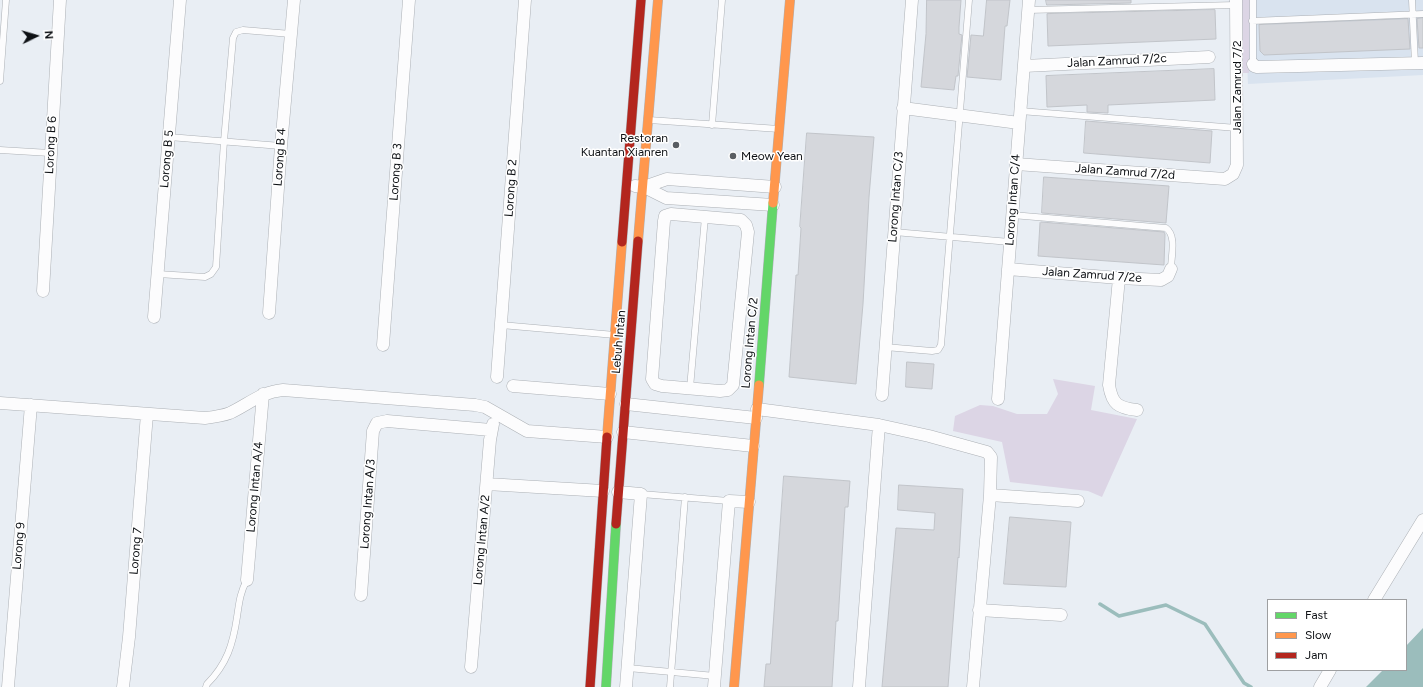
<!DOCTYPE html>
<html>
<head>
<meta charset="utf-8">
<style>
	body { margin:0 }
	#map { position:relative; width:1423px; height:687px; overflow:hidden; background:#e9eef4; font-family:Figtree,sans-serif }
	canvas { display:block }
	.legend { position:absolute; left:1267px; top:599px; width:140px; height:72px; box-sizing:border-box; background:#fff; border:1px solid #9e9fa1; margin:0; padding:5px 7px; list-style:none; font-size:12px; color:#0d1014 }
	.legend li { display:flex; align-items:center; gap:8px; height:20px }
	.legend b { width:20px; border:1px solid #9e9fa1 }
	.north { position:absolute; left:16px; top:16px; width:40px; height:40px; -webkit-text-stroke:3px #fff; paint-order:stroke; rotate:85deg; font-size:11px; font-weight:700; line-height:16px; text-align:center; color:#0d1014 }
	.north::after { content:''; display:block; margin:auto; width:14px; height:18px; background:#0d1014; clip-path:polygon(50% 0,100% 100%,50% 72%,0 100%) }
</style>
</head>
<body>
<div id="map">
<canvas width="1423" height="687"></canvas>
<ul class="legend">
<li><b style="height:5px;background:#63d668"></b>Fast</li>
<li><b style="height:5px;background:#ff974d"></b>Slow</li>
<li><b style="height:5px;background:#b3261e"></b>Jam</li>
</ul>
<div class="north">N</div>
</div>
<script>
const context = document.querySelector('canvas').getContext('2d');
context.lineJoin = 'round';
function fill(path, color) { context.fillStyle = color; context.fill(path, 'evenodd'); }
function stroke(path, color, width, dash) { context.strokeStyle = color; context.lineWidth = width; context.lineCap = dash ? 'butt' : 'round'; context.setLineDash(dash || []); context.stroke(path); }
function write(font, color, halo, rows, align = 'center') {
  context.font = font + ' Figtree,sans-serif'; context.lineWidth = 3; context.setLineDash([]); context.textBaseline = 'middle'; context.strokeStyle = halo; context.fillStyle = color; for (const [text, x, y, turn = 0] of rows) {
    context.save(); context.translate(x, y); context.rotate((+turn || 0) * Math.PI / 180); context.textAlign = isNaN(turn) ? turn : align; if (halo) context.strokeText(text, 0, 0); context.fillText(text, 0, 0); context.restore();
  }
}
const built = new Path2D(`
	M1244 0H1423V75L1248 84Z`);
const green = new Path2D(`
	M1240 0H1250L1249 73H1240Z
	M1053 379 1095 386 1091 410 1137 419 1102 497 1088 491 1010 482 1002 442 953 431 955 416 980 405 993 406 1017 414H1047L1058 394Z`);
const water = new Path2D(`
	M1423 628V687H1366L1383 670H1406V646Z`);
const stream = new Path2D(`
	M1100 604 1119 616 1166 605 1205 624 1244 683 1251 687`);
const building = new Path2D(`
	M927 0H961L959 27V34L962 35 958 76H956L954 90 921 87 926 34Z
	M987 0H1010L1007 26H1005L1001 80 967 77 971 35 983 36Z
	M1046 0H1131V3L1047 5Z
	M1215 10 1216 39 1048 46 1047 14Z
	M1423 18V48H1419L1417 19Z
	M1408 19 1410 49 1264 55 1260 51 1259 25Z
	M1214 69 1215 100 1108 105V113L1087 112V105L1047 107 1046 76Z
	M1086 121 1212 131 1210 163 1084 153Z
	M807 133 874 137 869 197 863 304 856 384 789 377 796 275H798L801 228 800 227Z
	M1044 177 1169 186 1166 223 1042 213Z
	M1041 222 1164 232 1165 234 1164 265 1038 256 1040 223Z
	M907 362 934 364 932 389 906 387Z
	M784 476 850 481 848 507H845L838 621H836L832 687H764L766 664H770Z
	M899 485 963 489 959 558 958 557 948 687H882L896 528 934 530 935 513 898 510Z
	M1010 517 1071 522 1066 587 1004 584Z`);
const lane = new Path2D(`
	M1253 0V64
	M1412 0 1415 63
	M1028 10 1236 5
	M1252 21 1423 14
	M0 81 6 0
	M1020 111 1237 128
	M649 120 779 129
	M712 125 722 0
	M169 137 281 146
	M0 150 50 153
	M1012 215 1166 228C1177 236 1171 257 1171 269
	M894 232 1010 242
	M158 274 205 277 211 274 216 267 224 141 233 38 236 32 243 30 291 34
	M501 325 615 335
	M885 347 932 351 938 350 941 345 969 0
	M690 388 705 217
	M641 494 729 501
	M628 668 715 676
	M206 687 207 684C227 664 233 644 237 617 239 604 240 592 247 580
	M670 687 685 497`);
const street = new Path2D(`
	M1253 64 1254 66 1257 67 1423 63
	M1024 66 1209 57
	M903 108 1019 123
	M1016 164 1225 179 1233 174 1237 165 1236 0
	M635 186 644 187 667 179 775 187
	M644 187 666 198 773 205
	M671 214 741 220 746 225 748 232 733 385 728 390 720 391 662 386 655 384 652 379 664 221 665 216Z
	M1008 269 1119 278 1161 280 1168 276 1171 269
	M1119 278 1109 385C1112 404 1118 408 1137 410
	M43 291 60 0
	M269 313 281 146 294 0
	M154 317 180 0
	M383 345 409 0
	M497 377 525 0
	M513 386 610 394
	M882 395 912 0
	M998 399 1029 0
	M0 403 205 418C214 417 222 416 230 413 249 404 261 392 283 390L475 405 485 407 527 431 607 437
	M626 404 756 418
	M757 409 879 425 929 436 987 452 991 457 990 495 973 687
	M623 432 753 446
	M487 484 603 491
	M618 492 641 494 626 687
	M990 495 1078 501
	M247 580 263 394
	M361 595 373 431 377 423 387 421 491 430
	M1374 600 1423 520
	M979 610 1061 615
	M471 667 490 440 493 424
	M8 687 31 405
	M123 687 129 637 147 414
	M714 687 729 501 749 502
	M859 687 879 425
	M1320 687 1330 670`);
const fast = new Path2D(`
	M759 385 773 203
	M606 687 616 524`);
const slow = new Path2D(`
	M773 203 790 0
	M638 241 658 0
	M607 437 622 242
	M734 687 759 385`);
const jam = new Path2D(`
	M622 242 641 0
	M616 524 638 241
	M590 687 607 437`);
const markers = [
	[676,145,4,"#5a5e62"],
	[733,156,4,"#5a5e62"]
];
const streetNames = [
	["Jalan Zamrud 7/2c",1117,61,-3],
	["Jalan Zamrud 7/2",1237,87,-90],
	["Lorong B 6",51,145,-87],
	["Lorong B 4",280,157,-86],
	["Lorong B 5",167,159,-85],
	["Lorong B 3",396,172,-86],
	["Jalan Zamrud 7/2d",1125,172,4],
	["Lorong B 2",511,188,-86],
	["Lorong Intan C/3",896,197,-86],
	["Lorong Intan C/4",1013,200,-86],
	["Jalan Zamrud 7/2e",1092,275,4],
	["Lebuh Intan",619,342,-85],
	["Lorong Intan C/2",750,343,-85],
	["Lorong Intan A/4",255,487,-85],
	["Lorong Intan A/3",368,504,-86],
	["Lorong Intan A/2",482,540,-85],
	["Lorong 9",19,546,-85],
	["Lorong 7",136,551,-85]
];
const poiNames = [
	["Restoran",668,138],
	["Kuantan Xianren",668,152],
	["Meow Yean",741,156,"left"]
];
fill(built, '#d9e3ef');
fill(green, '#dcd5e5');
fill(water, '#9bbdbc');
stroke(stream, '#9bbdbc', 3.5);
fill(building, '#d5d7dc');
stroke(building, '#c1c4c9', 1);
stroke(lane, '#acb0b5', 7);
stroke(street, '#acb0b5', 13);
stroke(fast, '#acb0b5', 10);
stroke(slow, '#acb0b5', 10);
stroke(jam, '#acb0b5', 10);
stroke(lane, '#fcfcfd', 6);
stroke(street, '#fcfcfd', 12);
stroke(fast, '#63d668', 9);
stroke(slow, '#ff974d', 9);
stroke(jam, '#b3261e', 9);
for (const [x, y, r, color] of markers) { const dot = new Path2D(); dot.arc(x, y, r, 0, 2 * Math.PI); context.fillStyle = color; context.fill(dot); stroke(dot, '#fff', 1.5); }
write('12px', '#0d1014', '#fff', streetNames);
write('12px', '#0d1014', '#fff', poiNames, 'right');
</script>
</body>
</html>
